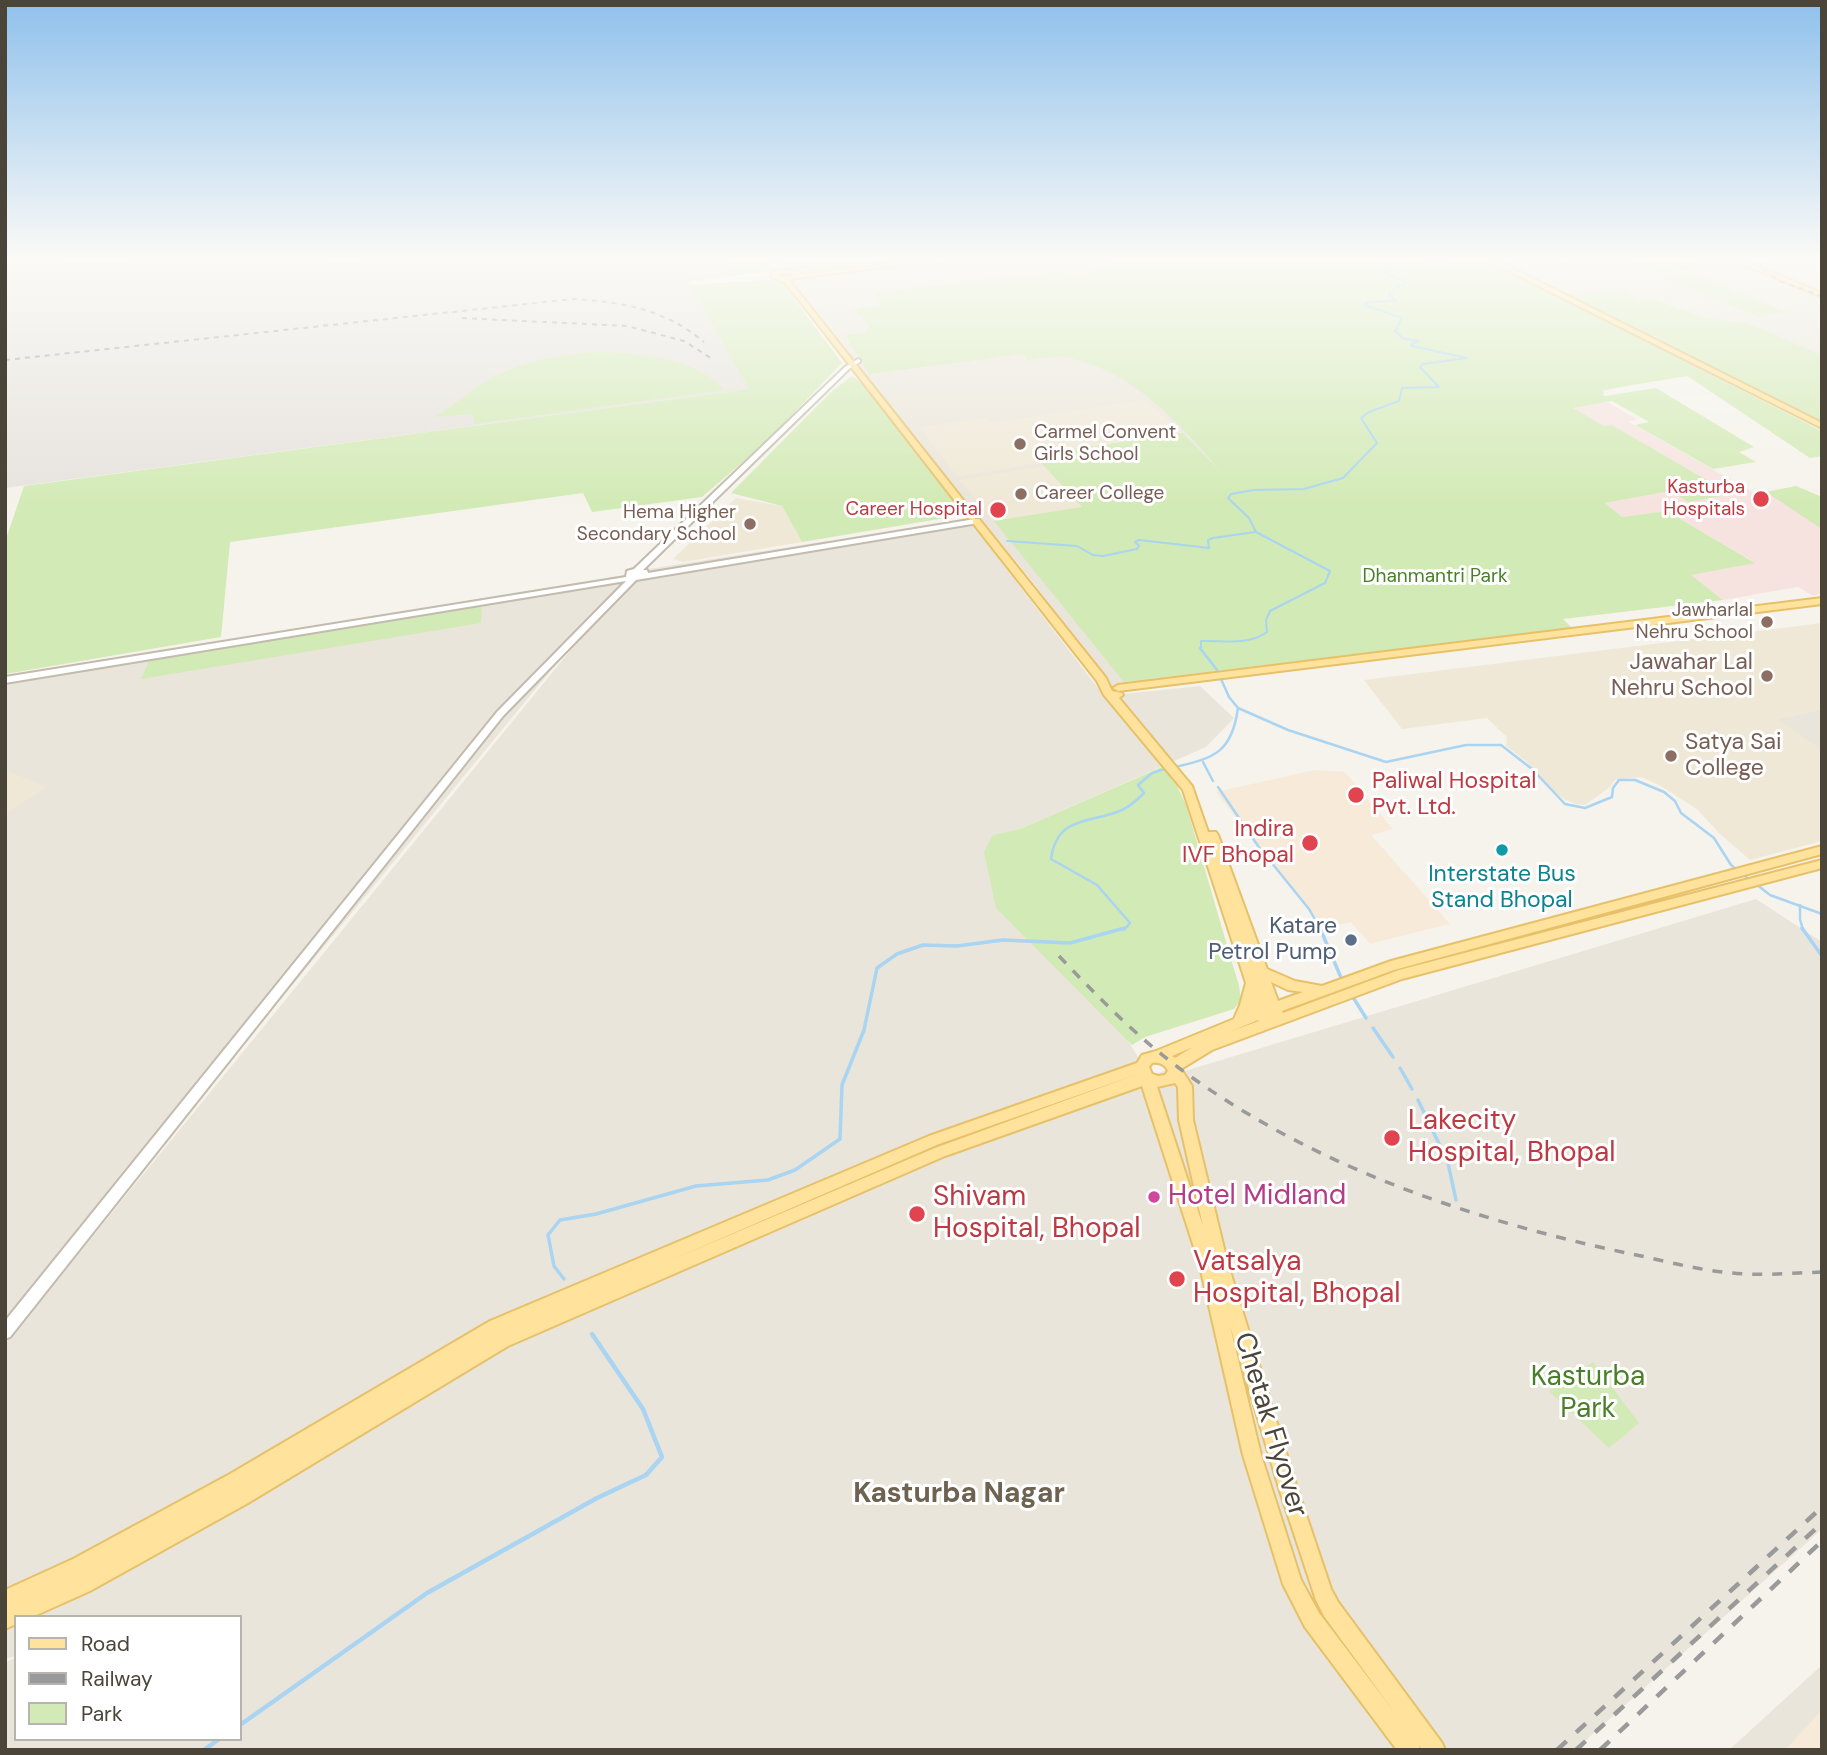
<!DOCTYPE html>
<html>
<head>
<meta charset="utf-8">
<style>
	body { margin:0 }
	#map { position:relative; width:1827px; height:1755px; overflow:hidden; background:#f6f3ec; font-family:"DM Sans",sans-serif }
	canvas { display:block }
	.frame { position:absolute; inset:0; border:7px solid #4b4439; pointer-events:none }
	.legend { position:absolute; left:14px; top:1615px; width:228px; height:126px; box-sizing:border-box; background:#fff; border:2px solid #b7b4b0; margin:0; padding:9px 12px; list-style:none; font-size:21px; color:#4b4439 }
	.legend li { display:flex; align-items:center; gap:14px; height:35px }
	.legend b { width:35px; border:2px solid #b7b4b0 }
</style>
</head>
<body>
<div id="map">
<canvas width="1827" height="1755"></canvas>
<div class="frame"></div>
<ul class="legend">
<li><b style="height:9px;background:#ffe39c"></b>Road</li>
<li><b style="height:9px;background:#9a9a9a"></b>Railway</li>
<li><b style="height:19px;background:#d2eab5"></b>Park</li>
</ul>
</div>
<script>
const context = document.querySelector('canvas').getContext('2d');
context.lineJoin = 'round';
function fill(path, color) { context.fillStyle = color; context.fill(path, 'evenodd'); }
function stroke(path, color, width, dash) { context.strokeStyle = color; context.lineWidth = width; context.lineCap = dash ? 'butt' : 'round'; context.setLineDash(dash || []); context.stroke(path); }
function write(font, color, halo, rows, align = 'center') {
  context.font = font + ' "DM Sans",sans-serif'; context.lineWidth = 6; context.setLineDash([]); context.textBaseline = 'middle'; context.strokeStyle = halo; context.fillStyle = color; for (const [text, x, y, turn = 0] of rows) {
    context.save(); context.translate(x, y); context.rotate((+turn || 0) * Math.PI / 180); context.textAlign = isNaN(turn) ? turn : align; if (halo) context.strokeText(text, 0, 0); context.fillText(text, 0, 0); context.restore();
  }
}
const residential = new Path2D(`
	M1728 261 1743 267 1736 261H1822V296L1749 267 1745 268 1822 298V424L1708 369 1602 391 1458 354 1210 640 1214 680 1113 691 1035 585 787 282 794 274 784 262Z
	M972 524 1104 696 1200 686 1234 718 1206 747 1020 829 1003 833 1150 1077 1174 1066 1178 1073 1756 899 1822 942V1529L1575 1750H5V1662L16 1658V1739H240V1617H16V1656L5 1659V1344L635 571 828 541 832 547Z
	M630 574 5 1335V677Z
	M1822 709V751L1776 719Z
	M1822 1665V1750H1729Z`);
const commercial = new Path2D(`
	M1315 770 1345 772 1393 829 1371 835 1450 924 1370 944 1351 922 1323 929 1216 792Z
	M1822 1710V1750H1785Z`);
const industrial = new Path2D(`
	M722 261 730 273 687 279 750 389 5 488V262Z`);
const education = new Path2D(`
	M1145 400 1183 433 1035 455 1041 463 957 477 919 427 986 418 991 423Z
	M1045 466 1082 507 994 521 959 480Z
	M736 498 782 506 802 542 683 562 673 559Z
	M1822 623V709L1777 719 1822 751V841L1750 860 1719 833 1698 810 1661 786 1641 777 1615 780 1610 787 1585 805 1576 804 1564 799 1551 789 1526 761 1506 746 1507 737 1487 718 1402 729 1364 680Z
	M5 770 47 787 5 814Z`);
const medical = new Path2D(`
	M1607 402 1637 419 1629 422 1756 494 1796 486 1822 497V593L1813 596 1798 587 1723 600 1690 575 1754 562 1667 511 1622 517 1604 503 1671 491 1688 501 1729 493 1612 425 1604 426 1572 408Z`);
const green = new Path2D(`
	M722 261H766L772 271 688 281 687 279 729 273Z
	M1117 261H1488L1822 431V456L1810 458 1687 376 1603 390 1604 396 1656 388 1754 447 1739 452 1756 462 1713 469 1635 425 1649 422 1612 401 1573 408 1604 426 1612 425 1731 494 1688 502 1671 491 1605 503 1622 517 1667 511 1755 563 1691 575 1723 600 1563 619 1572 628 1124 682 994 521 1082 507 1034 455 1183 433 1221 472C1179 422 1133 371 1066 357 1055 355 1040 359 1028 360L1022 354 869 374 845 335 866 332 869 326 855 309 881 305 874 293 1052 272 1083 274Z
	M1691 261 1705 267 1658 274 1629 261Z
	M785 262 891 261 892 262C864 266 808 279 785 262Z
	M1690 272 1786 312 1758 317 1664 277Z
	M763 280H774L785 286 842 363 766 442 702 497 592 512 583 493 230 542 221 637 5 674V542L24 486 749 389 690 285Z
	M1619 290 1641 300 1653 299 1706 318 1747 323 1822 355V423L1563 294 1571 293 1580 296Z
	M596 352C639 353 694 356 724 390L474 424 473 414 434 417C452 407 467 393 484 382 518 362 557 355 596 352Z
	M852 376 863 384 962 511 951 517 802 542 782 506 731 493 833 390Z
	M1796 486 1822 497V529L1766 492Z
	M482 605 481 623 141 679 150 659Z
	M1162 767 1177 786 1186 805 1239 986 1241 1000 1234 1009 1145 1037 1132 1045 996 908 984 852 993 835 1020 829Z
	M1593 1362 1639 1423 1609 1448 1549 1391Z`);
const streamFar3 = new Path2D(`
	M1425 261H1449
	M1007 541 1077 546 1093 555 1103 556 1137 549 1139 546 1135 542 1139 540 1209 548 1208 540 1213 538 1255 532
	M1201 650V641C1223 640 1248 646 1267 632L1266 620 1270 611 1325 583 1330 571 1256 532 1249 518 1228 498 1231 494 1254 490 1304 489 1343 478 1377 443 1361 418 1369 412 1399 401 1402 388 1439 387 1420 367 1423 364 1467 358 1412 346 1411 344 1419 341 1404 339 1395 331 1402 318 1365 305 1368 302 1396 301 1388 293 1407 282 1383 272 1399 266V261`);
const streamFar2 = new Path2D(`
	M1200 648 1217 670 1229 697 1238 708 1288 730 1386 762 1466 745H1501L1532 769 1565 804 1585 808 1612 797 1613 788 1619 780H1635L1664 792 1675 801 1681 813 1714 838 1731 865 1750 880
	M1203 762 1213 781
	M1175 767C1215 758 1232 752 1238 708
	M1218 787 1258 846 1309 909 1321 930
	M1756 884 1770 895 1822 914
	M1800 905V919L1803 930
	M1124 930 1130 923 1097 885 1051 859C1057 815 1090 824 1122 810 1131 806 1137 800 1144 793L1138 785 1152 773 1168 768`);
const streamFar1 = new Path2D(`
	M1320 928 1342 980
	M1802 928 1822 956
	M1346 986 1366 1018
	M1373 1028 1393 1057
	M1400 1068 1412 1089
	M1418 1100 1442 1150
	M1448 1163 1456 1200
	M564 1279 554 1266 548 1235 560 1220 596 1214 696 1186 768 1180 795 1170 840 1139 842 1085 864 1030 877 968 897 954 923 945 957 946 1003 940 1070 943 1125 928`);
const stream = new Path2D(`
	M240 1725 427 1593 597 1498 646 1475 662 1457 643 1409 592 1334
	M204 1750 219 1739`);
const minor = new Path2D(`
	M858 359 860 360V362L849 369 643 570H647L648 573 975 519H978V523L636 580 503 716 10 1337 5 1339V1321L497 712 626 581 5 683V677L626 577 627 571 634 569 845 367Z`);
const major = new Path2D(`
	M910 261H933L798 278 789 280 975 515V519H979L1106 678 1112 691 1122 693 1123 695 1119 698 1192 786 1208 832H1216L1218 835 1267 969 1295 981 1322 986 1391 961 1822 846V854L1394 970 1282 1011 1283 1013 1399 970 1822 860V868L1402 979 1212 1050 1181 1069 1192 1086 1193 1120 1227 1261 1297 1488 1331 1589 1338 1602 1442 1743 1445 1750H1422L1419 1745 1420 1750H1397L1305 1627 1283 1584 1243 1455 1200 1266 1142 1086 945 1156 508 1346 248 1503 90 1591 32 1617H16V1624L5 1629V1590L73 1559 230 1474 490 1321 929 1136 1137 1063 1142 1055 1156 1051 1234 1019 1240 1005 1246 983 1183 790 1104 695 1097 681 973 523V519H969L799 300 785 283 771 277 772 272C783 269 792 267 802 274ZM782 273 795 275 787 277 777 276ZM1271 982 1288 990 1303 992 1278 1001ZM1258 1020 1259 1021 1229 1032ZM1193 1047 1175 1058 1172 1056ZM1152 1063C1159 1062 1165 1064 1168 1071L1165 1075 1158 1076 1152 1074 1149 1067ZM1138 1074 935 1148 669 1261 939 1144ZM1175 1083 1178 1087 1179 1120 1203 1226 1157 1087ZM1230 1326 1279 1488 1316 1600 1324 1616 1395 1713 1319 1613 1301 1580 1261 1455Z
	M1489 261H1498L1822 423V428Z
	M1734 261H1744L1822 293V297Z
	M1822 598V604L1118 691 1113 688 1118 685Z`);
const railFar2 = new Path2D(`
	M1761 261V268L1780 281 1822 296
	M462 318 627 326 684 341 714 360
	M5 360 573 299C623 302 664 309 704 342`);
const railFar1 = new Path2D(`
	M1059 956C1097 996 1135 1035 1179 1068 1310 1165 1465 1218 1622 1252 1658 1259 1695 1270 1732 1273 1762 1276 1792 1273 1822 1272`);
const rail = new Path2D(`
	M1557 1750 1822 1507
	M1576 1750 1822 1523
	M1600 1750 1822 1541`);
const markers = [
	[1020,444,7,"#8d6e63"],
	[1021,494,7,"#8d6e63"],
	[1761,499,9,"#e0444e"],
	[998,510,9,"#e0444e"],
	[750,524,7,"#8d6e63"],
	[1767,622,7,"#8d6e63"],
	[1767,676,7,"#8d6e63"],
	[1671,756,7,"#8d6e63"],
	[1356,795,9,"#e0444e"],
	[1310,843,9,"#e0444e"],
	[1502,850,7,"#0f9aa8"],
	[1351,940,7,"#5c6f8a"],
	[1392,1138,9,"#e0444e"],
	[1154,1197,7,"#d1479c"],
	[917,1214,9,"#e0444e"],
	[1177,1279,9,"#e0444e"]
];
const farEducationnames = [
	["Carmel Convent",1034,433],
	["Girls School",1034,455],
	["Career College",1035,494],
	["Hema Higher",736,513,"right"],
	["Secondary School",736,535,"right"],
	["Jawharlal",1753,611,"right"],
	["Nehru School",1753,633,"right"]
];
const farHealthnames = [
	["Kasturba",1745,488],
	["Hospitals",1745,510],
	["Career Hospital",982,510]
];
const farParknames = [
	["Dhanmantri Park",1435,577]
];
const educationNames = [
	["Jawahar Lal",1753,663],
	["Nehru School",1753,689],
	["Satya Sai",1685,743,"left"],
	["College",1685,769,"left"]
];
const healthNames = [
	["Paliwal Hospital",1372,782],
	["Pvt. Ltd.",1372,808],
	["Indira",1294,830,"right"],
	["IVF Bhopal",1294,856,"right"]
];
const cultureNames = [
	["Interstate Bus",1502,875],
	["Stand Bhopal",1502,901]
];
const serviceNames = [
	["Katare",1337,927],
	["Petrol Pump",1337,953]
];
const nearHealthnames = [
	["Lakecity",1408,1122],
	["Hospital, Bhopal",1408,1154],
	["Shivam",933,1198],
	["Hospital, Bhopal",933,1230],
	["Vatsalya",1193,1263],
	["Hospital, Bhopal",1193,1295]
];
const nearHotelnames = [
	["Hotel Midland",1168,1197]
];
const nearParknames = [
	["Kasturba",1588,1378],
	["Park",1588,1410]
];
const nearStreetnames = [
	["Chetak Flyover",1270,1425,73]
];
const nearNeighbourhoodnames = [
	["Kasturba Nagar",959,1495]
];
fill(residential, '#eae5da');
fill(commercial, '#f7ead8');
fill(industrial, '#e6e2dd');
fill(education, '#efe8d6');
fill(medical, '#f6e3e0');
fill(green, '#d2eab5');
stroke(streamFar3, '#a9d4f2', 2);
stroke(streamFar2, '#a9d4f2', 2.5);
stroke(streamFar1, '#a9d4f2', 3.5);
stroke(stream, '#a9d4f2', 4.5);
stroke(minor, '#c2bbae', 4);
stroke(major, '#e6c16a', 4);
fill(minor, '#fff');
fill(major, '#ffe39c');
stroke(railFar2, '#9a9a9a', 2, [5, 5]);
stroke(railFar1, '#9a9a9a', 3.5, [10, 10]);
stroke(rail, '#9a9a9a', 4.5, [13, 13]);
const sky = context.createLinearGradient(0, 0, 0, 507);
sky.addColorStop(0, '#8fc1ec');
sky.addColorStop(0.51, '#fbfaf6');
sky.addColorStop(1, '#fbfaf600');
context.fillStyle = sky;
context.fillRect(0, 0, 1827, 507);
for (const [x, y, r, color] of markers) { const dot = new Path2D(); dot.arc(x, y, r, 0, 2 * Math.PI); context.fillStyle = color; context.fill(dot); stroke(dot, '#fff', 2.5); }
write('19px', '#785e54', '#fff', farEducationnames, 'left');
write('19px', '#be3a42', '#fff', farHealthnames, 'right');
write('19px', '#4a7f2a', '#fff', farParknames);
write('23px', '#785e54', '#fff', educationNames, 'right');
write('23px', '#be3a42', '#fff', healthNames, 'left');
write('23px', '#0d838f', '#fff', cultureNames);
write('23px', '#4e5e75', '#fff', serviceNames, 'right');
write('28px', '#be3a42', '#fff', nearHealthnames, 'left');
write('28px', '#b23c85', '#fff', nearHotelnames, 'left');
write('28px', '#4a7f2a', '#fff', nearParknames);
write('28px', '#4b4439', '#fff', nearStreetnames);
write('bold 28px', '#6e6250', '#fff', nearNeighbourhoodnames);
</script>
</body>
</html>
